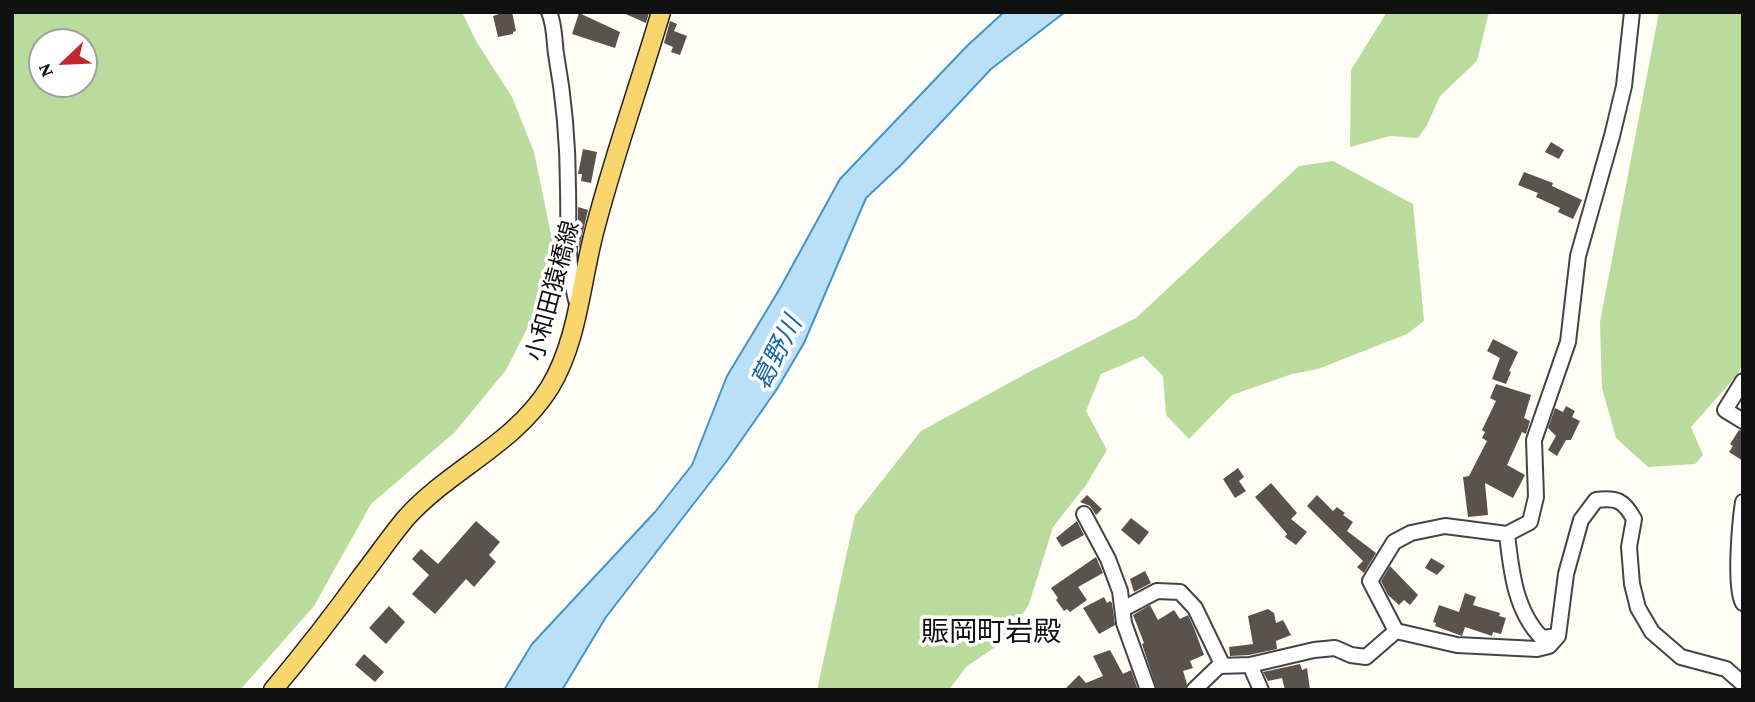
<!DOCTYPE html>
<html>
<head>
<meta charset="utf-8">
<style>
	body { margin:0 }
	#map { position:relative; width:1755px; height:702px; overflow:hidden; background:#fffdf5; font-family:"Crimson Pro",serif }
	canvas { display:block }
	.frame { position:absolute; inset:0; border:14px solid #111; pointer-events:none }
	.north { position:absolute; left:28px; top:28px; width:70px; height:70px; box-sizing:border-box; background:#fff; border:2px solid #a0a0a0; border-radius:50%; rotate:247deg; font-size:19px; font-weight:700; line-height:28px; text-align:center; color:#111 }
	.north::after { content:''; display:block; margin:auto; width:24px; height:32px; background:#c4262e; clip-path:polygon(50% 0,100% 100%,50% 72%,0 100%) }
</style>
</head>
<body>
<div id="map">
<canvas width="1755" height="702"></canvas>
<div class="frame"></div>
<div class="north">N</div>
</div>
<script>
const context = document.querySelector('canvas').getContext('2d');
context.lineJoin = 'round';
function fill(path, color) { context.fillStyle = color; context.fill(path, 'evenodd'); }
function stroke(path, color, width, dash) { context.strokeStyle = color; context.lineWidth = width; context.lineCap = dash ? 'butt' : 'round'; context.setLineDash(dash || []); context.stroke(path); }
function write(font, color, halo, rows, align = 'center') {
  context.font = font + ' "Crimson Pro","Noto Sans JP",serif'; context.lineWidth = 7; context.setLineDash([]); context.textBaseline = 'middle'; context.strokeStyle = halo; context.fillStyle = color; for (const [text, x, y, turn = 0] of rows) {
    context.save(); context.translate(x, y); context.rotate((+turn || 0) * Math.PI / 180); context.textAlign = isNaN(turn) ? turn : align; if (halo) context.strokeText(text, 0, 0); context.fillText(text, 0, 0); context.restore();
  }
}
const forest = new Path2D(`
	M12 12H462L476 41 512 97 534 152 558 268 506 370 455 432 371 504 314 606 240 690H12ZM42 42H84V84H42Z
	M1387 12H1489L1477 61 1440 96 1427 125 1418 138 1390 136 1350 147 1351 70Z
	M1659 12H1743V364L1737 375 1691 427 1703 455 1695 464 1648 467 1616 438 1602 388 1600 322Z
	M1333 161 1413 204 1424 321 1407 334 1318 369 1292 374 1232 395 1189 439 1166 415 1163 376 1143 356 1101 374 1086 411 1107 450 1086 485 1053 527 1029 604 1008 638 966 667 949 690H817L855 515 921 431 1031 371 1136 318 1299 166Z`);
const water = new Path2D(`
	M1004 12H1065L991 69 901 165 866 198 804 343 777 389 726 462 606 617 562 690H504L532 644 655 512 692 465 727 376 779 290 840 179 967 46Z`);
const building = new Path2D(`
	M499 12H512L516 31 513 32V34L498 37 493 16 499 14Z
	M621 12H647L649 13 646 23Z
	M579 13 620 32 615 48 572 34Z
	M670 21 677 24 674 31 687 36 680 55 671 52 673 47 664 43Z
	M1551 142 1564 150 1559 159 1545 152Z
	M583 149 597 152 591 183 581 181 582 174H578Z
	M1524 172 1553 183 1552 186 1582 200 1573 219 1558 212 1560 208 1536 197 1538 193 1518 185Z
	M578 207 588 210 579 249 578 233Z
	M1493 339 1518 352 1509 371 1511 372 1506 384 1492 379 1500 358 1487 351Z
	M1496 384 1531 395 1524 418 1530 421 1526 434 1522 432 1507 465 1525 475 1513 498 1485 483 1488 515 1468 517 1463 477 1469 476 1487 441 1482 438 1485 432 1482 430 1496 401 1490 398Z
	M1566 406 1575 411 1572 417 1580 421 1571 440H1566L1557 456 1548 450 1556 436 1548 428 1555 408 1563 412Z
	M1739 430 1743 431V461L1729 452 1733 446 1730 444Z
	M1238 468 1244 477 1239 481 1246 491 1235 498 1223 479Z
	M1271 483 1297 513 1291 519 1307 532 1296 545 1285 537 1287 534 1255 497Z
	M1087 495 1102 509 1096 515 1090 506 1080 502Z
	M1317 495 1333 511 1337 507 1345 513 1343 515 1353 522 1347 531 1376 553 1364 573 1357 567 1363 561 1307 506Z
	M1131 518 1149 532 1139 545 1121 530Z
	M476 521 500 542 489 555 496 562 474 587 466 579 435 614 412 594 429 575 412 559 421 549 438 564Z
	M1077 521 1084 535 1062 547 1056 538Z
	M1096 557 1103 573 1078 587 1087 600 1070 612 1067 609 1064 611 1056 600 1058 598 1051 588Z
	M1431 558 1445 566 1437 575 1425 568Z
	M1390 566 1418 595 1410 605 1404 600 1399 605 1388 595 1381 581Z
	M1145 571 1151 583 1134 592 1130 579Z
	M1465 593 1476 597 1473 605 1500 613 1499 616 1506 618 1501 634 1493 632 1492 636 1465 627 1462 636 1435 626 1436 623 1433 622 1439 605 1459 612Z
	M1104 597 1107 603 1110 601 1112 603 1115 625 1099 634 1083 608Z
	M1150 605 1158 620 1174 610 1180 619 1188 615 1194 628 1204 655 1190 661 1193 668 1183 671 1187 684 1185 690H1157L1142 644 1144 643 1133 615Z
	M389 606 405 622 386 644 369 628Z
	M1268 609 1274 613 1276 623 1283 620 1291 635 1276 641 1277 649 1249 655 1230 656 1229 647 1253 644 1248 616Z
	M1110 650 1123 674 1131 670 1138 690H1064L1079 675 1086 683 1103 676 1093 656Z
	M364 654 384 672 375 682 355 665Z
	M1300 664 1302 670 1307 668 1310 690H1285L1282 678 1268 681 1263 672Z`);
const minor = new Path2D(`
	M549 12C555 26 554 40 556 54 564 98 568 145 568 189 569 229 566 268 578 307
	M1743 381 1725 410 1743 421
	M1743 502C1740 522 1734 587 1743 603
	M1084 514 1108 559 1120 591 1124 623 1148 690
	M1507 534C1511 570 1515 611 1542 638L1558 636
	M1123 609 1157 591 1180 592 1195 608 1223 666
	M1396 631 1370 581 1394 542 1411 533 1445 526 1507 534 1530 522 1536 497 1534 440 1568 342 1578 256 1612 136 1624 86 1632 12
	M1396 631 1457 645 1537 649 1549 646 1558 636 1566 574 1581 520 1596 500C1617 497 1624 501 1634 519L1629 547 1632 584 1638 608 1652 632 1681 657 1726 669 1743 684
	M1250 665 1261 690
	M1194 690 1219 666 1250 665 1314 650 1335 648 1351 655 1366 657 1396 631`);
const major = new Path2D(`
	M273 690C304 653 333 616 361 577 376 558 390 537 406 518 450 469 514 445 550 387 579 339 581 278 596 225 615 153 640 83 661 12`);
const streetNames = [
	["小和田猿橋線",553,291,-75]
];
const waterNames = [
	["葛野川",777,353,-63]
];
const quarterNames = [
	["賑岡町岩殿",991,632]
];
fill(forest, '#b9dc9c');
fill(water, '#b9e0f7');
stroke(water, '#3f96cf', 2);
fill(building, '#5a524d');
stroke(minor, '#444', 18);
stroke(major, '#222', 21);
stroke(minor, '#fff', 14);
stroke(major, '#f9d66b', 18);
write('24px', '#111', '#fff', streetNames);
write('italic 26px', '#1768a6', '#fff', waterNames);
write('28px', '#111', '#fff', quarterNames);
</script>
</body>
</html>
